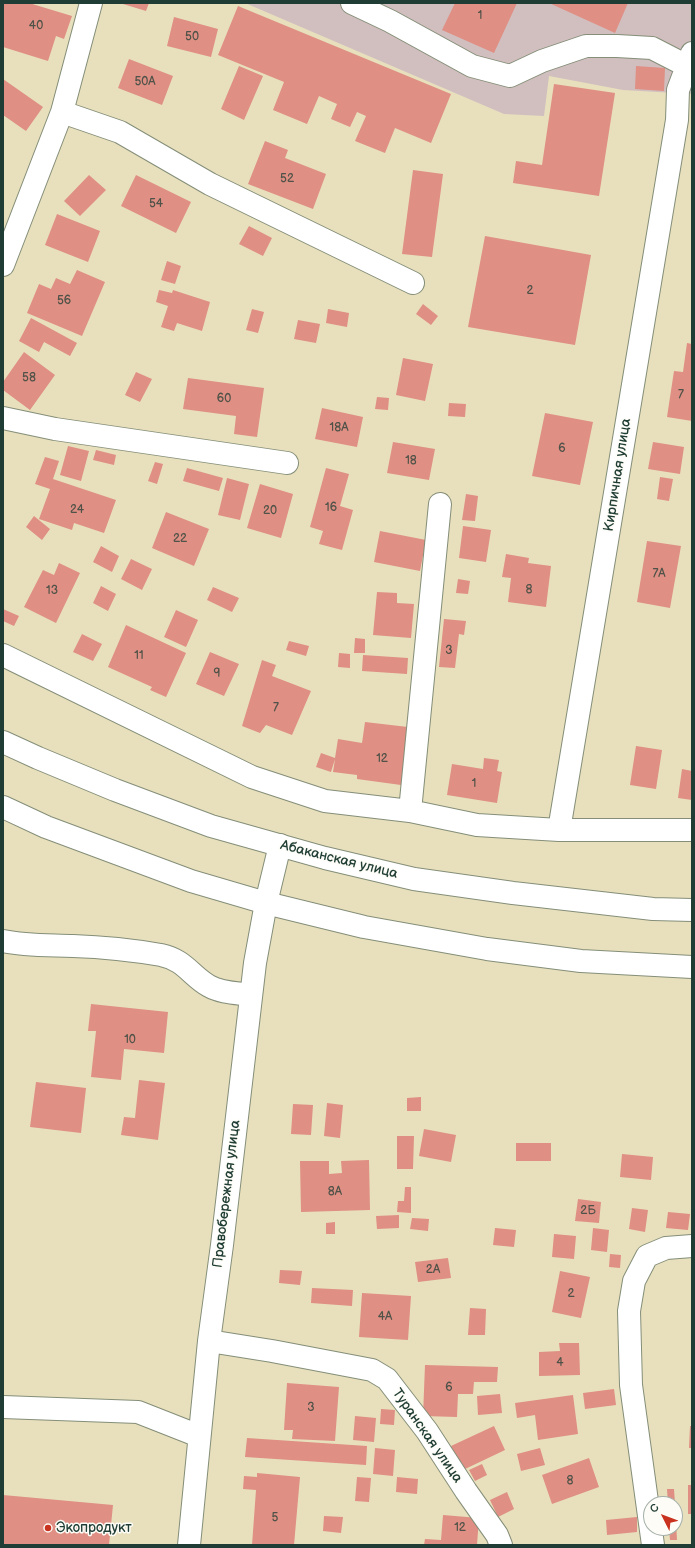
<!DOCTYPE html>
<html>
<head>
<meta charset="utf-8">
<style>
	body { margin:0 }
	#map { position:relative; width:695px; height:1548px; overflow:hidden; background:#e8e0bd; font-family:"Balsamiq Sans",sans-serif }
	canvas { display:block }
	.frame { position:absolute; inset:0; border:4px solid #1f3d34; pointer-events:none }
	.north { position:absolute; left:643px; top:1496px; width:40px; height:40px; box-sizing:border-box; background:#fdfcf7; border:1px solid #a4b0a9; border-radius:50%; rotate:312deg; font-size:11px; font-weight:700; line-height:16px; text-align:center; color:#1f3d34 }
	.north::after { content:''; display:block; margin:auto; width:14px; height:18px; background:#c8321e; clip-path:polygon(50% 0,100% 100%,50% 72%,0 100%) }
</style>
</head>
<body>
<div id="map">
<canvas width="695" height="1548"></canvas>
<div class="frame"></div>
<div class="north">С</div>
</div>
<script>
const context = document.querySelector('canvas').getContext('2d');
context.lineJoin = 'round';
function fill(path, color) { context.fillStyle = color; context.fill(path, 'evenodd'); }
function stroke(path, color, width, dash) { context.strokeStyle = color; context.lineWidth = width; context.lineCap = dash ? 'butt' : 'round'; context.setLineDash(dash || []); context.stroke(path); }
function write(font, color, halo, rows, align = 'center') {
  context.font = font + ' "Balsamiq Sans",sans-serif'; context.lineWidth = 3; context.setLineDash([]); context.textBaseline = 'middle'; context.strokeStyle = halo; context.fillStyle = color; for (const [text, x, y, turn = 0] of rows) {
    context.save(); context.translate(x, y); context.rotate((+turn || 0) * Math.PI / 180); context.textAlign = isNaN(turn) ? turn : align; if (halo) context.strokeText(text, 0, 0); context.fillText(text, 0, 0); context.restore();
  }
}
const industrial = new Path2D(`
	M245 3H692V94L623 90 549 76 544 116 504 114Z`);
const building = new Path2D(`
	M3 3H29L72 16 64 39 56 36 48 61 3 47Z
	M124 3H149L146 11 123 4Z
	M455 3H517L494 53 442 30Z
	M549 3H628L615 33Z
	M238 6 451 94 431 143 395 128 385 153 355 141 366 116 357 112 350 127 331 119 337 104 319 96 307 124 273 110 284 82 218 55Z
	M174 17 218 29 211 57 167 46Z
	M129 59 173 76 162 105 118 88Z
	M239 66 263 76 244 120 221 109Z
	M636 66 665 68 664 91 635 89Z
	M3 79 43 107 26 131 3 115Z
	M554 84 615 93 599 196 513 183 516 161 542 165Z
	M265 141 288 150 285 158 326 174 313 209 248 184Z
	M413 170 443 174 432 257 402 254Z
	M89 175 106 190 80 216 64 201Z
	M136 175 191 202 176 233 121 206Z
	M57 214 100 231 88 262 45 245Z
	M249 226 272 238 263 256 239 244Z
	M485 236 591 255 575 345 468 327Z
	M167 261 181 266 175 284 161 280Z
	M77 270 105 282 82 336 27 313 39 284 51 289 56 278 70 284Z
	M159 290 172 293 173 290 210 302 202 331 177 323 174 331 161 327 168 306 156 302Z
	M423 304 438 316 431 325 416 314Z
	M252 309 264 312 258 333 246 330Z
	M328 309 349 313 347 327 326 323Z
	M31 318 77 343 70 356 44 342 39 352 19 341Z
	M298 320 320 324 316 343 294 339Z
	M687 343 692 344V421L667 417 674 371 683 372Z
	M24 352 55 375 30 410 3 390V382Z
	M403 358 433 364 425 401 396 395Z
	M136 372 152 379 140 402 125 395Z
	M188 378 264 388 257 437 234 434 236 416 183 409Z
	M377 397 389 398 388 410 375 409Z
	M449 403 466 404 465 417 448 416Z
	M322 408 363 417 357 447 315 439Z
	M545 413 593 422 580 485 532 476Z
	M393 442 435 449 429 480 387 473Z
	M653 442 684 447 680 474 648 469Z
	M68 446 89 451 81 481 60 475Z
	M96 450 116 455 114 465 93 460Z
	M45 457 59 461 53 479 116 500 104 533 74 523 72 530 39 519 50 489 35 484Z
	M155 462 163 464 157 484 148 481Z
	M187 468 223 478 219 491 183 481Z
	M326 468 349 474 340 506 353 510 342 550 319 544 323 531 310 527Z
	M660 477 673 479 669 501 657 499Z
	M227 478 249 484 240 520 218 515Z
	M260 484 293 494 281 538 247 528Z
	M466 494 478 496 475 521 462 520Z
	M166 512 209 529 194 566 152 548Z
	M34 516 50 529 42 540 26 527Z
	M463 526 491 530 486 562 459 558Z
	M380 531 426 540 420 571 374 562Z
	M647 541 681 546 670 608 637 602Z
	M101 546 119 556 112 572 93 562Z
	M506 554 529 558 528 563 551 566 546 607 508 602 511 578 502 577Z
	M131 559 152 569 142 590 121 579Z
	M59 563 80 573 56 623 24 607 43 570 54 575Z
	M458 579 470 581 468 594 456 593Z
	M101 586 116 594 108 611 93 603Z
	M213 587 239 598 232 612 207 600Z
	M377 592 397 593V603L414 604 411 638 373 635Z
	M3 609 19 616 14 626 3 621Z
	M176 610 198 620 186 647 164 637Z
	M444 619 466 621 464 635 459 634 455 668 439 667Z
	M126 625 186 653 166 697 150 690 152 687 108 667Z
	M82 634 102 644 93 661 73 652Z
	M355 638 365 639V653H354Z
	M289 641 309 646 306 656 286 650Z
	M210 652 239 664 224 696 196 684Z
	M339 653 350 654V668L338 667Z
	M363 655 408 658 407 674 362 671Z
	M262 660 276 665 272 676 311 691 292 735 266 725 260 733 242 726Z
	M365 722 408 727 401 785 357 779V775L333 772 335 759 331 772 316 767 321 753 335 758 338 739 362 743Z
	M636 746 662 750 656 789 630 785Z
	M484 758 499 760 497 771 502 772 497 803 447 795 452 764 483 769Z
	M682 769 692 771V800L678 798Z
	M91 1004 168 1012 164 1053 124 1049 121 1080 91 1077 96 1031H88Z
	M139 1080 165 1083 158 1140 121 1135 124 1117 135 1118Z
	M36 1082 86 1088 81 1133 30 1127Z
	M421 1097V1111H407V1098Z
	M327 1103 343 1105 340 1138 324 1136Z
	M293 1104 313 1105 311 1135 291 1134Z
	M424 1129 456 1135 451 1162 419 1156Z
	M397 1136H414L413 1169H397Z
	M516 1143H551V1161H516Z
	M622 1154 653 1157 651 1180 620 1177Z
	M369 1160 370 1210 301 1212 300 1161H329V1174L342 1173 341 1161Z
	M405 1187H411V1213L397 1212 398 1201H404Z
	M578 1199 601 1202 599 1223 575 1221Z
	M632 1208 648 1210 645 1232 629 1229Z
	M668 1212 690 1214 688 1230 666 1228Z
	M399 1215V1228L377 1229 376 1216Z
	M412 1218 429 1219 428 1231 410 1229Z
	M335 1222V1234H326V1223Z
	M495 1228 516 1230 514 1247 493 1245Z
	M593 1228 609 1230 607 1252 591 1250Z
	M554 1234 576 1236 574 1259 552 1257Z
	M610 1254 621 1255 620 1268 609 1267Z
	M448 1258 451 1278 418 1282 415 1262Z
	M280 1270 302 1271 300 1285 279 1283Z
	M560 1271 590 1277 581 1318 552 1312Z
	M312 1288 353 1290 352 1306 311 1303Z
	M362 1293 411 1296 408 1340 359 1337Z
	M470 1308 486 1309 485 1335H468Z
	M559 1343H579L580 1375 539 1376V1352L560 1351Z
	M425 1365 498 1367 497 1382H474L473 1394H458L457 1417 423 1416Z
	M287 1383 339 1387 335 1441 292 1439 293 1430H284Z
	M614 1389 616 1405 585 1409 583 1393Z
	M500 1394 502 1413 478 1415 477 1396Z
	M573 1395 578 1434 538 1440 535 1415 517 1418 515 1403Z
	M381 1409 395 1410 394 1425 380 1424Z
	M355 1416 376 1418 374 1442 353 1440Z
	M494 1426 505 1450 463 1470 451 1446Z
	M690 1426H692V1448H689Z
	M247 1438 367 1446 366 1465 245 1457Z
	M375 1448 395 1450 393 1476 373 1474Z
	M540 1448 545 1465 521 1471 517 1454Z
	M589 1458 599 1487 552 1504 542 1475Z
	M482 1464 487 1475 475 1481 469 1470Z
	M257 1473 300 1477 294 1545H252L256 1490 243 1489 244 1476 257 1477Z
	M357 1477 371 1478 369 1502 355 1501Z
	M397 1477 418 1479 417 1494 396 1492Z
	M688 1485H692V1514H688Z
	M667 1489H674L675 1504H668Z
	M507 1492 514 1509 498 1517 490 1500Z
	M3 1495 113 1505 109 1545H3Z
	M443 1515 479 1518 477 1545H424L425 1539 441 1540Z
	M324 1516 343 1517 341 1533 323 1531Z
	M637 1517V1532L607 1535 606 1520Z
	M675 1522H676L677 1540H670L669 1528H675Z`);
const minor = new Path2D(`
	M352 3 390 21 472 66 510 76 542 61 586 46H617L652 48 687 66
	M62 112 120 132 210 184 413 283
	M3 265 62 112 91 3
	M3 418 55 429 287 463
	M3 655 252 777 325 801 410 811 477 825 559 830H692
	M410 811 440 504
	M559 830 677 120 678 90 692 53
	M3 941C26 946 50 945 73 946 102 947 132 950 161 955 185 960 191 976 209 986 221 993 238 993 251 995
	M209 1341 272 1351 372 1370 387 1379 427 1431 466 1491 497 1535 501 1545
	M3 1407 138 1412 199 1436
	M189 1545 209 1341 222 1245 255 963 266 903 280 845
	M653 1545 631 1385 629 1311 634 1281 647 1256 666 1248 692 1246`);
const major = new Path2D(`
	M3 742 38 758 115 790 211 826 325 858 414 879 513 893 653 909 692 910
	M3 807 46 827 191 881 266 903 364 927 487 949 581 961 692 967`);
const markers = [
	[48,1528,4,"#c8321e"]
];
const numberNames = [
	["1",480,16],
	["40",36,26],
	["50",192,37],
	["50А",145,82],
	["52",287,179],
	["54",156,204],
	["2",530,291],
	["56",64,301],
	["58",29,378],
	["7",681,395],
	["60",224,399],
	["18А",339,428],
	["6",562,449],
	["18",411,461],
	["16",331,508],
	["24",77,510],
	["20",270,511],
	["22",180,539],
	["7А",659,574],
	["8",529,590],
	["13",52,591],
	["3",449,651],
	["11",139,656],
	["9",217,674],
	["7",276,708],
	["12",382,759],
	["1",474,784],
	["10",130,1040],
	["8А",335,1192],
	["2Б",588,1211],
	["2А",433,1270],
	["2",571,1294],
	["4А",385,1317],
	["4",560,1363],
	["6",449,1388],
	["3",311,1408],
	["8",570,1481],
	["5",275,1518],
	["12",460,1528]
];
const streetNames = [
	["Кирпичная улица",618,475,-81],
	["Абаканская улица",339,860,14],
	["Правобережная улица",227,1194,-83],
	["Туранская улица",427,1436,55]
];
const poiNames = [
	["Экопродукт",56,1528]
];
fill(industrial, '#d1bfbf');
fill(building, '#df8f83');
stroke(minor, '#848e78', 24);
stroke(major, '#848e78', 24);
stroke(minor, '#fff', 22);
stroke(major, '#fff', 22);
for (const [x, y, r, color] of markers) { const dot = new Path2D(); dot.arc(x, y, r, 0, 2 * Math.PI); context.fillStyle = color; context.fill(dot); stroke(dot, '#fdfcf7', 1.5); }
write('12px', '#4f5248', null, numberNames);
write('14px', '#1f3d34', '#fdfcf7', streetNames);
write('14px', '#1f3d34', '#fdfcf7', poiNames, 'left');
</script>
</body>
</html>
